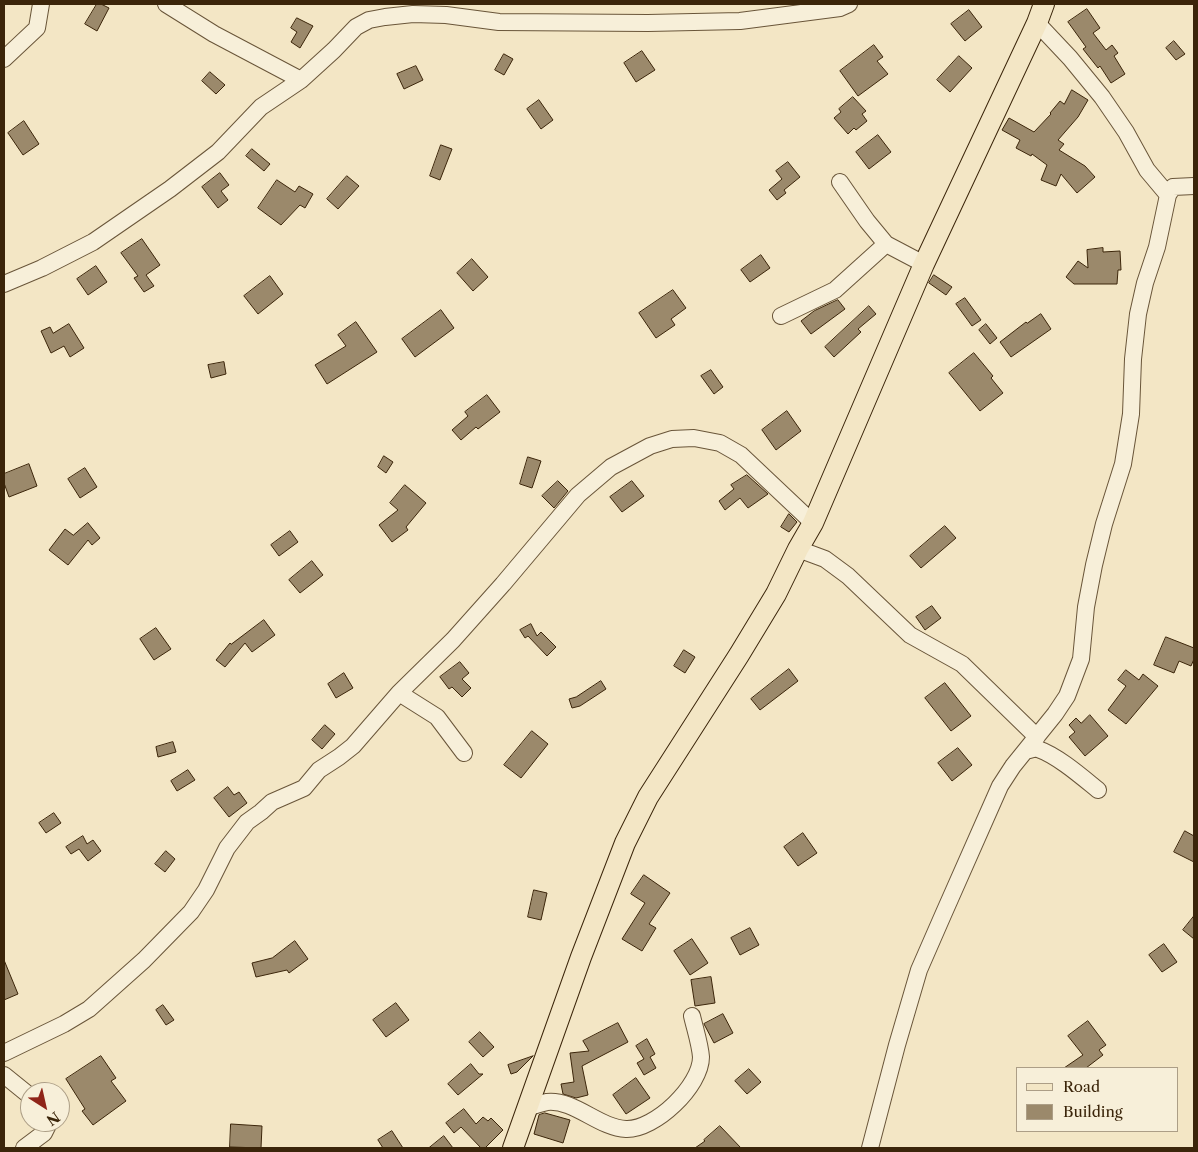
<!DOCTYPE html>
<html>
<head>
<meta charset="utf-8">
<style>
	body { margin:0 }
	#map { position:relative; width:1198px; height:1152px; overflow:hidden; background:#f3e6c5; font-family:"Libre Caslon Text",serif }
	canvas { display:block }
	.frame { position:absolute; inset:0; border:5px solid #3b250a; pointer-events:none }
	.legend { position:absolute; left:1016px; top:1067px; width:162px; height:65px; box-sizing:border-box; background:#f7efd9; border:1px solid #ac9e86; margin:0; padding:6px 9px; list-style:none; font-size:15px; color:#3b250a }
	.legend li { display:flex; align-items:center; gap:10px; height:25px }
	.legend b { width:25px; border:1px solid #ac9e86 }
	.north { position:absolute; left:20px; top:1082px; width:50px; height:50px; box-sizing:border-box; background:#f7efd9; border:1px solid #ac9e86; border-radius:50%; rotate:145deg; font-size:14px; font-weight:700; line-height:20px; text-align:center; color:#3b250a }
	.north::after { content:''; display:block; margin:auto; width:18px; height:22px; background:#8f2418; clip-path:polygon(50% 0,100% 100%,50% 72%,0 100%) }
</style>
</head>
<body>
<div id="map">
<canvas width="1198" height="1152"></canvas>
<div class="frame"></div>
<ul class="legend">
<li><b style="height:6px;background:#f3e6c5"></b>Road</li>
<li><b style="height:14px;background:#9b896b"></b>Building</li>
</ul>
<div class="north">N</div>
</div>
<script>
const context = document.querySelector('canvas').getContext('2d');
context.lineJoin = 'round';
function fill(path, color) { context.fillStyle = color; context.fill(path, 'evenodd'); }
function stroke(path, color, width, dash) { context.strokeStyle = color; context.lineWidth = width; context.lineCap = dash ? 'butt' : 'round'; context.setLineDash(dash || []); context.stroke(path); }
const building = new Path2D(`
	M97 4H101L109 8 97 31 85 24Z
	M1087 9 1100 28 1093 33 1106 50 1112 45 1118 53 1114 56 1125 74 1111 83 1100 66 1098 68 1083 49 1086 47 1068 22Z
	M969 10 982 27 965 41 951 24Z
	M297 18 313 26 300 48 291 42 297 32 291 28Z
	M1174 41 1185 54 1176 60 1166 48Z
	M874 45 883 57 877 61 888 74 858 96 840 71Z
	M642 51 655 70 636 82 624 63Z
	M504 54 513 59 504 75 495 70Z
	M959 56 972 68 950 92 937 80Z
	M416 66 423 80 404 89 397 74Z
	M210 72 225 85 216 94 202 81Z
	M1072 90 1088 100 1078 117 1058 140 1064 144 1059 150 1085 166 1095 177 1077 193 1061 174 1056 186 1041 180 1047 165 1032 154 1031 156 1016 148 1020 140 1002 130 1009 118 1034 132 1051 114 1050 113 1060 101 1064 104Z
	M853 97 866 111 862 114 867 121 856 130 854 128 848 134 834 118 841 112 839 109Z
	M539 100 553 120 541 129 527 109Z
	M24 121 39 144 23 155 8 133Z
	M878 135 891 152 869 169 856 152Z
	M441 145 452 149 440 180 430 176Z
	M252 149 270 164 264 171 246 156Z
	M788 162 800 177 784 190 786 193 777 200 769 190 782 179 776 171Z
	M220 173 229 185 221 191 228 200 218 208 202 187Z
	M347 176 359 186 338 209 327 199Z
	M277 180 295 192 299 186 313 194 305 208 300 205 281 225 258 208Z
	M142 239 160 265 146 275 154 286 144 292 134 278 138 276 121 253Z
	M1103 248V252L1120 251 1121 270H1118L1117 284H1074L1066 277 1078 261 1088 268 1087 250Z
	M761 255 770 268 750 282 741 270Z
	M472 259 488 277 473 291 457 273Z
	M96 266 107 282 88 295 77 279Z
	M934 275 952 287 946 295 929 283Z
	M270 276 283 294 258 314 244 296Z
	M673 290 686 308 671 319 675 325 656 338 639 313Z
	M965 298 981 320 972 326 956 304Z
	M838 300 845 309 811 334 801 321 814 311Z
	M869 306 876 314 858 329 861 332 834 357 825 347Z
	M441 310 454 328 415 357 402 339Z
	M1041 314 1051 329 1011 357 1000 342 1026 322 1027 323Z
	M356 322 377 352 327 384 315 365 346 346 338 335Z
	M69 324 84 348 70 357 64 346 51 353 41 331 50 327 53 333Z
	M986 324 997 338 990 344 979 330Z
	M974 353 993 376 991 378 1003 393 980 411 949 373Z
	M224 362 226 374 211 378 208 365Z
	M711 370 723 387 714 394 701 376Z
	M487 395 500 412 478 429 476 427 461 440 452 430 468 416 465 412Z
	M787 411 801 431 776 450 762 430Z
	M384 456 393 462 386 473 378 467Z
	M528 457 541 461 532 488 520 484Z
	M29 464 37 486 9 497 4 483V474Z
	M85 468 97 487 80 498 68 479Z
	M747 475 768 494 748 508 740 498 725 510 719 501 734 489 731 485Z
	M558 481 568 491 554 508 542 496Z
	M632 481 644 496 622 512 610 497Z
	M405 485 426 503 406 527 408 530 392 542 379 525 398 510 390 503Z
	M789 514 797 522 789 532 781 527Z
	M88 523 100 538 92 545 88 540 68 565 49 550 65 529 73 535Z
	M945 526 956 538 921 568 910 556Z
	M290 531 298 542 279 556 271 545Z
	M312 561 323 575 300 593 289 580Z
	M932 606 941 618 925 630 916 617Z
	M264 620 275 635 252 652 245 643 225 667 216 660 230 643 231 644Z
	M531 624 537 636 541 632 556 647 547 656 528 636 525 638 520 630Z
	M156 628 171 649 154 660 140 639Z
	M1166 637 1194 648V659L1191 666 1179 661 1174 673 1154 665Z
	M684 650 695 657 685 673 674 666Z
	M460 662 469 673 462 679 471 688 462 697 452 687 449 689 440 677Z
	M789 669 798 681 760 710 751 699Z
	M1126 670 1139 680 1143 674 1158 686 1126 724 1108 710 1126 686 1118 680Z
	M344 673 353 688 336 698 328 684Z
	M601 681 606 689 580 706 572 708 569 699 576 697Z
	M945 683 971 716 951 731 925 698Z
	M1090 715 1108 736 1085 756 1069 737 1075 732 1069 725 1076 718 1081 723Z
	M325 725 335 734 322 749 312 740Z
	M532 731 548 744 521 778 504 765Z
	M173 742 176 752 158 757 156 747Z
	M958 748 972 765 952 781 938 763Z
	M188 770 195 780 177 791 171 781Z
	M228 787 234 795 239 792 247 803 229 817 214 798Z
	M54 813 61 823 46 833 39 823Z
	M1185 831 1194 836V862L1174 852Z
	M803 833 817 853 798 866 784 847Z
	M83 836 87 844 93 840 101 851 88 861 79 849 71 854 66 847Z
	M166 851 175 859 165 872 155 864Z
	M644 875 670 893 649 924 656 928 642 951 622 939 645 903 631 894Z
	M534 890 547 893 541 920 528 917Z
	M1194 916V939L1183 930Z
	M750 928 759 945 740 955 731 938Z
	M692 939 708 963 690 975 674 951Z
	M295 941 308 959 289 973 287 970 256 977 252 963 272 958Z
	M1164 944 1177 962 1162 972 1149 955Z
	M4 960 18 994 4 1000Z
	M711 977 715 1003 695 1006 691 980Z
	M396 1003 409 1020 386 1037 373 1020Z
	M163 1005 174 1020 166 1025 156 1010Z
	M723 1014 733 1033 714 1043 704 1024Z
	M1088 1021 1106 1045 1099 1050 1103 1055 1086 1068H1064L1083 1055 1068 1036Z
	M618 1023 628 1042 582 1066 588 1095 576 1098 563 1094 561 1084 574 1082 570 1053 589 1051 583 1041Z
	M480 1032 494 1047 483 1057 469 1042Z
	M647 1039 655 1054 650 1057 656 1068 644 1075 637 1063 644 1059 636 1046Z
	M101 1056 116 1078 111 1081 126 1101 93 1125 82 1111 85 1109 66 1079Z
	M533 1056 517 1072 511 1074 508 1065Z
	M471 1064 479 1074H483L458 1095 448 1084Z
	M749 1069 761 1082 747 1094 735 1081Z
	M636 1078 650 1098 626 1114 613 1095Z
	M464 1109 476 1124 483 1117 488 1121 491 1118 503 1130 485 1148H481L461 1127 454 1133 446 1123Z
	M545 1113 570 1120 563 1143 534 1134 539 1115Z
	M231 1124 262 1126 261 1148 230 1147Z
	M720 1126 741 1148H695L705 1141 704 1140Z
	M392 1131 403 1148H383L378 1140Z
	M444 1136 453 1148H429Z`);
const minor = new Path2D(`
	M166 4 214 34 301 80
	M4 59 37 28 41 4
	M840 182 867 221 886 244
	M1168 195 1173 187 1194 186
	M4 284 42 268 93 242 170 189 218 152 261 107 301 80 334 50 356 27 369 20 385 17 413 14 446 15 499 22 648 23 740 21 840 8 849 4
	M781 316 835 290 886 244 924 264
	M798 549 825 559 848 576 910 635 962 664 1037 737
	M399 693 437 717 464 753
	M1026 751C1030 750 1034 748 1038 749 1058 756 1082 777 1098 790
	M4 1053 64 1024 89 1009 144 960 191 912 206 890 227 848 247 822 261 812 272 802 304 788 319 770 339 757 353 746 399 693 453 640 503 584 578 495 611 467 650 446 672 439 694 438 720 443 741 455 813 523
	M4 1075 30 1096
	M529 1107C535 1106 541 1103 547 1102 574 1099 599 1128 626 1129 655 1130 701 1086 701 1057 700 1044 695 1029 692 1016
	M24 1148 44 1133 48 1125 46 1122
	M870 1148 897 1045 919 970 943 915 1000 786 1013 766 1055 714 1067 696 1081 659 1086 607 1094 565 1104 524 1123 464 1131 414 1133 359 1138 314 1145 283 1157 247 1168 195 1147 170 1126 132 1102 97 1070 58 1037 23`);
const major = new Path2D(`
	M513 1148 581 957 625 843 648 797 739 655 776 594 798 549 813 523 924 264 1037 23 1044 4`);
fill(building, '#9b896b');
stroke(building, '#3b250a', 1);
stroke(minor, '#695539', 18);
stroke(major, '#3b250a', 22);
stroke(minor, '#f7efd9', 16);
stroke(major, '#f3e6c5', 20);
</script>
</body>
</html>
